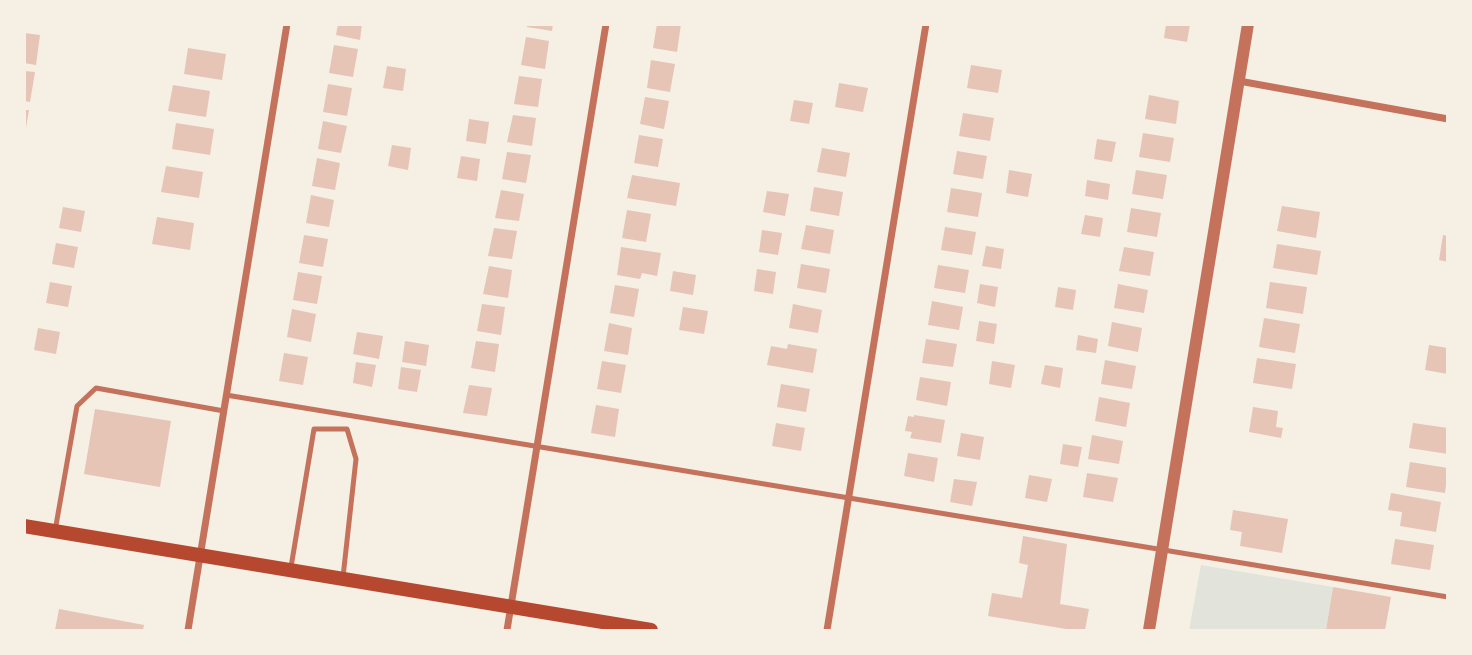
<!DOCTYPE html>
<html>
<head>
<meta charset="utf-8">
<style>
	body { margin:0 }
	#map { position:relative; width:1472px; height:655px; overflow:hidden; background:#f6efe4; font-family:Lato,sans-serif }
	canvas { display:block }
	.frame { position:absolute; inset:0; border:26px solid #f6efe4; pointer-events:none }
</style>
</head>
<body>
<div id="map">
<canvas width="1472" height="655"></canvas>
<div class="frame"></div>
</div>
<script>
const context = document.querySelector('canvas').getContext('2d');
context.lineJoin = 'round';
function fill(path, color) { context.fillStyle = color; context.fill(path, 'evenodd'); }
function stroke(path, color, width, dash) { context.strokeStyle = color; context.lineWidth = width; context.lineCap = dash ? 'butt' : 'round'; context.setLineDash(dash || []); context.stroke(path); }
const green = new Path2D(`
	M1201 565 1333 587 1326 630H1189Z`);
const building = new Path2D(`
	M338 24H362L360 40 336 35Z
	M527 24H553L552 31 527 27Z
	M657 24H681L677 52 653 48Z
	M1166 24H1190L1187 42 1164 38Z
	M24 33 40 35 36 65 24 63Z
	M526 37 549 41 545 69 521 65Z
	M334 45 358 49 353 77 329 73Z
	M188 48 226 54 222 80 184 74Z
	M651 60 675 64 670 92 647 88Z
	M971 65 1002 70 998 93 967 88Z
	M387 66 406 69 403 91 383 88Z
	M24 71 35 72 30 102 24 101Z
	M519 76 542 79 538 107 514 104Z
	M839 83 868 88 863 112 835 107Z
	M328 84 352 88 347 116 323 112Z
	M173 85 210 91 206 117 168 111Z
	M1149 95 1179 101 1176 124 1145 119Z
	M645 97 669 101 664 129 640 124Z
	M794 100 813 103 809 124 790 121Z
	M24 110H29L26 128H24Z
	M963 113 994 118 990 141 959 136Z
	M513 115 536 118 532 146 507 142Z
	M469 119 489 122 486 144 466 141Z
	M323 121 347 126 341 153 318 149Z
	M176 123 214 129 210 155 172 149Z
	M1143 133 1174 138 1170 162 1139 157Z
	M639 135 663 139 658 167 634 163Z
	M1097 139 1116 142 1112 162 1094 159Z
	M392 145 411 148 408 170 388 166Z
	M822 148 850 153 846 177 817 172Z
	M957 151 987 156 983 179 953 174Z
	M507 152 531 155 526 183 502 179Z
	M461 156 480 159 477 181 457 178Z
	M317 158 340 163 335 190 312 186Z
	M166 166 203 172 199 198 161 192Z
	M1009 170 1032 174 1028 197 1006 193Z
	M1136 170 1167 175 1163 199 1132 194Z
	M632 175 680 183 676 206 627 198Z
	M1087 180 1110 184 1108 200 1085 196Z
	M814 187 843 192 839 216 810 211Z
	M951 188 982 193 978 217 947 212Z
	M501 190 524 194 519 221 495 218Z
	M767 191 789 194 785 216 763 212Z
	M311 195 334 200 329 227 306 223Z
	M1282 206 1320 212 1316 238 1277 231Z
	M63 207 85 211 81 232 59 228Z
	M1131 208 1161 213 1157 237 1127 232Z
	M627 210 651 214 646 242 622 238Z
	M1085 215 1103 218 1100 237 1081 234Z
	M157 217 194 223 190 250 152 244Z
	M806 225 834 230 830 254 801 249Z
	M945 227 976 232 972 255 941 250Z
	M494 228 517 231 512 259 488 256Z
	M762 230 782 233 778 255 759 252Z
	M304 235 328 239 323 267 299 263Z
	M1443 235 1448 236V262L1439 260Z
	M56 243 78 247 74 268 52 264Z
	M1277 244 1321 251 1317 275 1273 268Z
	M986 246 1004 249 1001 269 982 266Z
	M621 247 661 253 657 276 642 273 640 279 617 275Z
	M1124 247 1154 252 1150 276 1119 271Z
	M801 264 830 269 826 293 797 288Z
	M938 265 969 270 965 293 934 288Z
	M489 266 512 270 508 298 483 294Z
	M757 269 776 272 773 294 754 291Z
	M673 271 696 275 693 295 670 291Z
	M298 272 322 276 317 304 293 300Z
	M50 282 72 286 68 307 46 303Z
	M1270 282 1307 287 1303 314 1266 308Z
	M980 284 998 287 995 307 977 303Z
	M1118 284 1148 290 1144 313 1114 308Z
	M615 285 639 289 634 317 610 313Z
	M1058 287 1076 290 1073 310 1055 307Z
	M932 301 963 307 959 330 928 325Z
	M482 304 505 307 501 335 477 331Z
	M793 304 822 310 818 333 789 328Z
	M683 307 708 311 704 334 679 330Z
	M292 309 316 314 311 342 287 337Z
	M1264 318 1300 324 1295 353 1259 347Z
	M979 321 997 324 994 344 976 341Z
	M1112 322 1142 328 1138 352 1108 346Z
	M609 323 632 328 628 355 604 351Z
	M38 328 60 332 56 354 34 350Z
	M357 332 383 336 379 359 353 354Z
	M1078 335 1098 339 1096 353 1076 350Z
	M926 339 957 344 953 367 922 363Z
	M405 341 429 345 426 366 402 362Z
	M476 341 499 344 495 372 471 368Z
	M788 344 817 349 813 373 767 365 771 346 787 349Z
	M1429 345 1448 348V374L1425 370Z
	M284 353 308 357 303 385 279 381Z
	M1257 358 1296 364 1292 389 1253 383Z
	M1105 360 1136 366 1132 389 1101 384Z
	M602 361 626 365 621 393 597 389Z
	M992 361 1015 365 1011 388 989 384Z
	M356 362 376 365 372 387 353 383Z
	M1045 365 1063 368 1060 388 1041 384Z
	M401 367 421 370 417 392 398 389Z
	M920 377 951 382 947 406 916 400Z
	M781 384 810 389 806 412 777 407Z
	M469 385 492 388 487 416 463 413Z
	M1099 397 1130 403 1126 427 1095 421Z
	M596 405 619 409 615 437 591 433Z
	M1253 407 1278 411 1276 427 1283 428 1281 438 1249 432Z
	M95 409 171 421 160 487 84 474Z
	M914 415 945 420 941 443 910 438 912 432 905 431 908 416 914 417Z
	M776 423 805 428 801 451 772 446Z
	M1413 423 1448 428V454L1409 448Z
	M961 433 984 437 980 460 957 456Z
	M1092 435 1123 441 1119 464 1088 459Z
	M1063 444 1082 447 1078 467 1060 464Z
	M908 453 938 458 934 482 904 476Z
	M1410 462 1448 468 1445 493 1406 487Z
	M1087 473 1118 478 1113 502 1083 497Z
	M1029 475 1052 479 1047 502 1025 498Z
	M954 479 977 482 972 506 950 502Z
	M1391 493 1441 502 1436 532 1400 526 1402 512 1388 510Z
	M1233 510 1288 519 1282 553 1240 546 1242 532 1230 530Z
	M1023 536 1067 544 1060 604 1089 609 1085 630H1072L988 616 992 593 1022 598 1028 565 1019 563Z
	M1395 539 1434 545 1430 570 1391 564Z
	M1333 587 1391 597 1385 630H1326Z
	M59 609 144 625 143 630H55Z`);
const service = new Path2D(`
	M226 395 1448 597
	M55 531 77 406 96 388 224 411
	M291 567 314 429H347L356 459 343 577`);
const minor = new Path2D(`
	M1239 81 1448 119
	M188 630 287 24
	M507 630 606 24
	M827 630 926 24`);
const tertiary = new Path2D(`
	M1149 630 1248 24`);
const secondary = new Path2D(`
	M24 526 651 630`);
fill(green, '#e2e4dc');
fill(building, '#e6c5b7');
stroke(service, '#c5725c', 5);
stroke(minor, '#c5725c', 7);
stroke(tertiary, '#c5725c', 12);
stroke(secondary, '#b5482f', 14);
</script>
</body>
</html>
